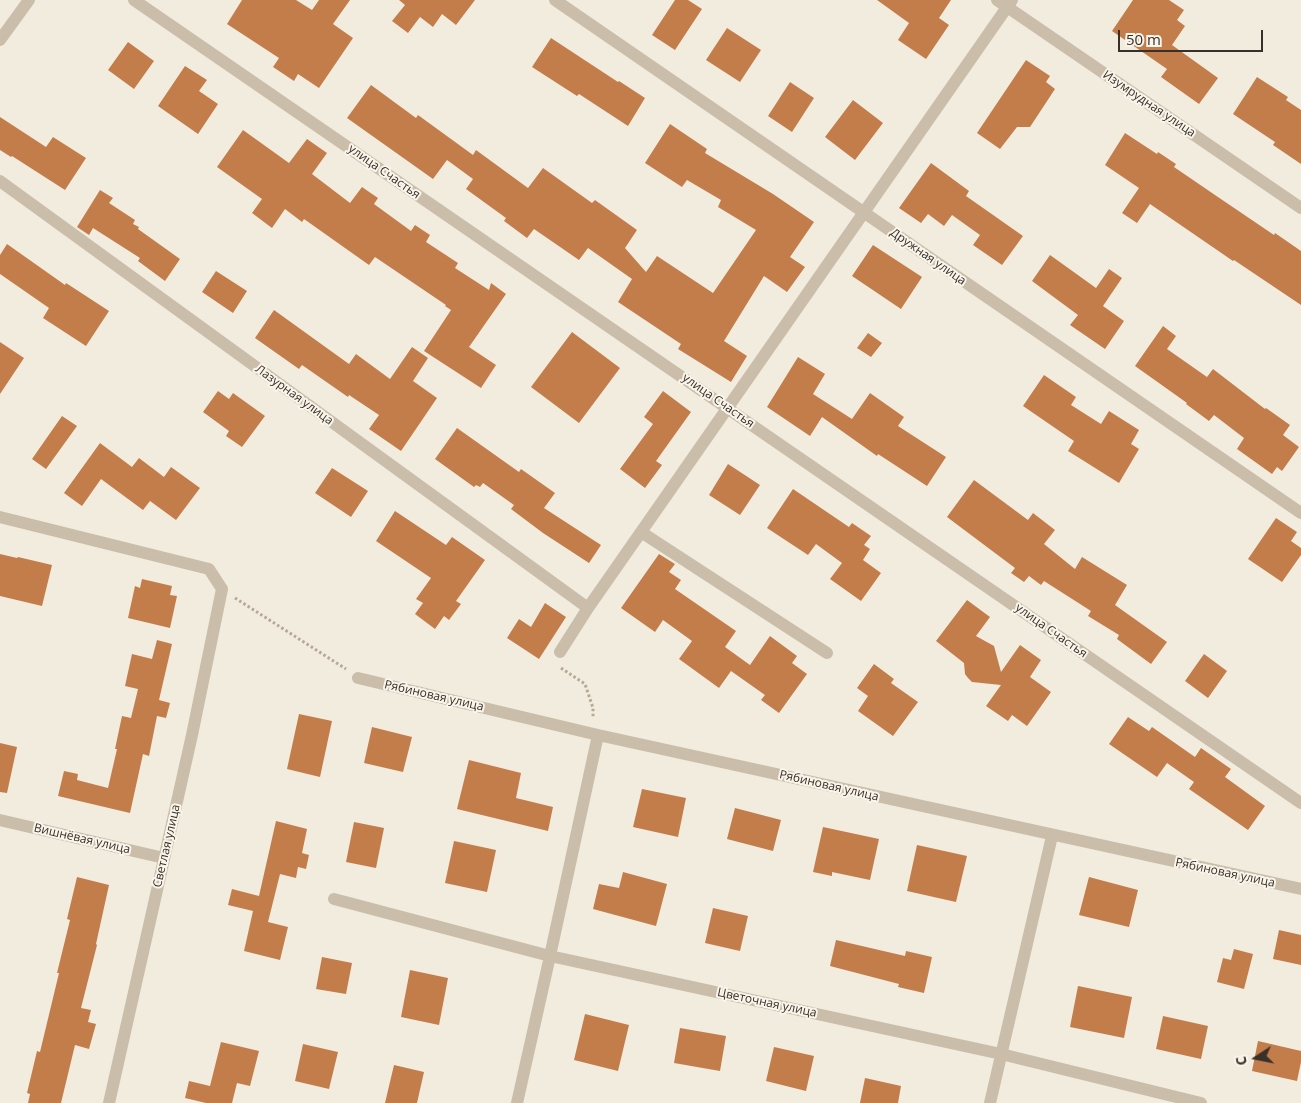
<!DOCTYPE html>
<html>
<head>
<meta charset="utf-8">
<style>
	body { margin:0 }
	#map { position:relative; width:1301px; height:1103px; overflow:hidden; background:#f2ecde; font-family:"Open Sans",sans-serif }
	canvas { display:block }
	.north { position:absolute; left:1231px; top:1033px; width:50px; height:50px; -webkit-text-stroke:4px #faf5eb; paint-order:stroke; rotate:259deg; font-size:14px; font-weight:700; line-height:20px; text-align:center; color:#383029 }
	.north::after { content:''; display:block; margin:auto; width:18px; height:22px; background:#383029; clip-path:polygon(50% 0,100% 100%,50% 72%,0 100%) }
	.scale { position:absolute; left:1118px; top:30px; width:145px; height:22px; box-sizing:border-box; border:2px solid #383029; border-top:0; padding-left:6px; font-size:15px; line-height:18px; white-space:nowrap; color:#383029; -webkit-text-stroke:4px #faf5eb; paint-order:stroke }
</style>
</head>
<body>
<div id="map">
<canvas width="1301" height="1103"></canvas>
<div class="north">С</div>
<div class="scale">50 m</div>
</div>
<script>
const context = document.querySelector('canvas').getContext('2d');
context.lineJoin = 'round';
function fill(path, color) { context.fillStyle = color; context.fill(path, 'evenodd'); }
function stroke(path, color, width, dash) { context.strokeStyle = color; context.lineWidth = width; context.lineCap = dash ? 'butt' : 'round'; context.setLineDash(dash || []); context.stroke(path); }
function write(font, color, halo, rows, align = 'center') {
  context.font = font + ' "Open Sans",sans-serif'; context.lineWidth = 4; context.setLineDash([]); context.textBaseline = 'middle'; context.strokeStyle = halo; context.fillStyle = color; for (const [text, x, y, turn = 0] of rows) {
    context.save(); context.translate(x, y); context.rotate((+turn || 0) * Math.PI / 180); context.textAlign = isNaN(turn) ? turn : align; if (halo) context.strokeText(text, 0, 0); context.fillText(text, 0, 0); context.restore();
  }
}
const building = new Path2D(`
	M242 0H296L312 10 319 0H350L333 24 353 38 319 88 298 74 294 81 273 67 279 58 227 24Z
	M399 0H475L456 25 442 14 433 27 420 17 408 33 392 21 405 5Z
	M675 0H688L702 9 675 50 652 35Z
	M877 0H951L939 18 949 25 926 59 898 40 909 23Z
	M1133 0H1169L1184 10 1177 20 1185 26 1172 45 1218 78 1199 104 1161 77 1167 69 1112 31Z
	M727 28 761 50 740 82 706 60Z
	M551 38 618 82 619 81 645 98 628 126 579 94 577 96 532 67Z
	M128 42 154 61 134 89 108 70Z
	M1026 60 1050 76 1046 82 1055 89 1030 127H1017L1000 149 977 133Z
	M185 66 207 80 199 91 218 104 198 134 158 106Z
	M1257 77 1288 97 1286 100 1301 110V164L1273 145 1275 142 1233 114Z
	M790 82 814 98 792 132 768 116Z
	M371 85 416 118 418 115 473 155 476 150 528 188 543 168 592 203 595 200 637 230 625 248 646 272 657 256 713 293 756 230 718 207 721 200 687 180 682 187 645 163 670 124 707 149 705 153 773 194 814 222 790 257 805 267 787 292 764 276 724 341 747 356 731 382 678 349 681 344 618 302 632 279 588 248 579 260 534 229 527 238 504 221 506 218 466 189 473 179 447 160 433 179 347 118Z
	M853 100 883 123 855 160 825 137Z
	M0 117 46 147 53 137 86 158 65 190 12 156 11 157 0 150Z
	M243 130 289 163 307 139 327 153 312 174 350 203 362 187 378 198 374 204 411 231 415 225 430 235 426 242 458 263 455 268 489 290 491 283 506 294 469 347 496 365 481 388 424 351 451 310 445 306 446 305 375 257 369 265 304 219 302 222 285 209 272 228 252 213 262 199 217 167Z
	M1125 133 1157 154 1158 152 1176 164 1174 167 1215 195 1274 235 1275 233 1301 251V305L1234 260 1233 261 1150 204 1137 223 1122 213 1139 188 1105 165Z
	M931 163 969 191 966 196 1023 236 1002 265 973 245 980 235 952 215 944 226 928 214 921 223 899 208Z
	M100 190 113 198 109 203 135 220 133 224 139 227 138 229 180 259 165 281 138 261 140 258 93 228 89 235 77 227Z
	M7 244 65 285 66 283 109 311 86 346 43 318 49 308 0 274V255Z
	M873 245 922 277 901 309 852 276Z
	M1050 255 1096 288 1109 269 1122 278 1103 306 1124 321 1105 349 1070 325 1078 315 1032 281Z
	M216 271 247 291 233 313 202 292Z
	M274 310 349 364 356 354 390 379 412 347 428 358 413 381 437 398 401 451 369 429 379 415 349 395 348 397 302 365 299 369 255 338Z
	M1163 326 1176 336 1167 349 1207 377 1213 369 1265 409 1266 408 1290 425 1283 435 1299 447 1282 471 1277 467 1272 474 1237 449 1244 438 1214 415 1209 421 1186 404 1187 403 1135 366Z
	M572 332 620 368 579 423 531 387Z
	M868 333 882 343 871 357 857 348Z
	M0 342 24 358 0 394Z
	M798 357 825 374 813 394 852 419 870 393 904 417 898 426 946 457 927 486 878 454 877 456 822 417 810 436 767 407Z
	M1044 375 1076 397 1071 405 1101 424 1109 411 1139 430 1131 444 1139 449 1119 483 1068 451 1074 441 1023 406Z
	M218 391 229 399 233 393 265 416 242 447 226 436 229 431 203 412Z
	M663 391 691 412 656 461 662 465 645 488 620 469 653 424 644 417Z
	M62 416 77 426 46 469 32 459Z
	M457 428 519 472 521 469 555 493 544 508 601 545 589 563 543 533 511 509 514 505 483 483 480 487 476 485 474 487 435 459Z
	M100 443 132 467 139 458 164 477 171 467 200 488 176 520 150 501 143 510 101 479 82 506 64 493Z
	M728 464 760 485 740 515 709 495Z
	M332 468 368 491 351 517 315 493Z
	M974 480 1028 520 1033 513 1055 530 1044 544 1075 569 1082 557 1127 585 1115 605 1167 642 1151 664 1117 639 1119 635 1088 616 1091 611 1044 581 1041 585 1029 576 1024 582 1011 573 1015 568 947 517Z
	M793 489 849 527 852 523 871 536 864 545 870 549 863 560 881 573 861 601 830 579 842 563 816 544 808 555 767 528Z
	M395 511 446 545 452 537 485 560 456 601 461 604 449 620 444 616 435 629 415 614 423 603 416 599 431 578 376 541Z
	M1276 518 1297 532 1291 541 1301 548V555L1282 582 1248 559Z
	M0 554 17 558 18 557 52 565 42 606 0 596Z
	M659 554 675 564 669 572 681 580 675 589 736 631 725 647 750 665 770 636 797 656 792 663 807 674 779 713 761 700 765 695 731 671 719 688 679 659 692 641 663 620 655 632 621 608Z
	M142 579 172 586 170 595 177 596 170 628 128 618 135 586 140 588Z
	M967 600 990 617 976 636 994 646 1001 672 1020 645 1041 660 1030 677 1051 692 1027 726 1012 715 1008 721 986 706 1001 685 972 682 968 678 965 674 964 663 936 641Z
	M545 603 566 617 539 659 507 638 519 619 531 627Z
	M157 640 172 644 159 700 170 703 166 718 157 716 149 756 143 754 130 813 58 796 64 771 78 774 77 780 108 788 117 749H115L122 716 131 718 138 689 125 686 132 654 152 659Z
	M1204 654 1227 671 1208 698 1185 681Z
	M874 664 894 679 891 683 918 702 893 736 858 711 868 696 857 688Z
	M299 714 332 721 320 777 287 769Z
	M1128 717 1149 731 1152 727 1195 757 1201 748 1231 769 1225 777 1265 806 1248 830 1189 789 1194 782 1167 763 1157 777 1109 744Z
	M372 727 412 737 403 772 364 763Z
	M0 743 17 747 7 793 0 792Z
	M469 760 521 773 516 798 553 807 548 831 457 809Z
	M642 789 686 798 678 837 633 827Z
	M735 808 781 820 773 851 727 839Z
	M276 821 307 829 302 853 309 855 306 869 298 867 296 878 280 874 268 922 288 927 280 960 244 951 253 911 228 905 232 889 259 896Z
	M354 822 384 828 376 868 346 862Z
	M823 827 879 839 870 880 832 872V876L813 872Z
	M454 841 496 850 487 892 445 883Z
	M917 845 967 856 956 902 907 891Z
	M623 872 667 884 656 926 593 909 599 884 619 888Z
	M77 877 109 885 96 944 97 945 81 1008 91 1010 88 1022 96 1024 89 1049 75 1045 61 1103H28L30 1094 27 1093 37 1051 40 1052 59 973H57L70 920 67 919Z
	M1089 877 1138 890 1129 927 1079 915Z
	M713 908 748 916 740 951 705 943Z
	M1279 930 1301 935V965L1273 959Z
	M836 940 905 956 906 951 932 957 924 993 898 987 899 984 830 966Z
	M1234 949 1253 954 1244 989 1217 982 1223 958 1231 960Z
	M322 957 352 963 346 994 316 989Z
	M410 970 448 978 439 1025 401 1017Z
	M1078 986 1132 997 1124 1038 1070 1027Z
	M585 1014 629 1025 618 1071 574 1060Z
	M1163 1016 1208 1026 1201 1059 1156 1049Z
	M680 1028 726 1036 720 1071 674 1063Z
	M1258 1041 1301 1051V1062L1297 1081 1252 1071Z
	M221 1042 259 1051 250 1086 237 1083 232 1103H206L185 1098 189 1081 210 1086Z
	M303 1044 338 1052 329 1089 295 1081Z
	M774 1047 814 1056 806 1091 766 1081Z
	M394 1065 424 1072 417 1103H385Z
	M865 1078 901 1086 898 1103H860Z`);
const path = new Path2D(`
	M235 598 346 669
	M561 668 585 684 593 708V718`);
const minor = new Path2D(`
	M134 0 1301 803
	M555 0 1301 513
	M997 0 1301 208
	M0 40 29 0
	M0 181 588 608
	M0 517 209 569 222 589 192 735 109 1103
	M641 532 827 653
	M560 652 588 608 1012 0
	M358 678 598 735 1301 889
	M0 820 164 858
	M334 899 550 956 1001 1054 1201 1103
	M517 1103 550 956 598 735
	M990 1103 1052 836`);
const streetNames = [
	["Изумрудная улица",1149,104,34],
	["улица Счастья",384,172,35],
	["Дружная улица",928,257,35],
	["Лазурная улица",294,395,36],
	["улица Счастья",718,401,35],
	["улица Счастья",1051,631,35],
	["Рябиновая улица",434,696,13],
	["Рябиновая улица",829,786,13],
	["Вишнёвая улица",82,839,13],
	["Светлая улица",167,846,-77],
	["Рябиновая улица",1225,873,12],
	["Цветочная улица",767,1003,12]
];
fill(building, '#c37d4b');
stroke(path, '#b6a994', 3, [2.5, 2.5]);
stroke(minor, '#cabeaa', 12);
write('12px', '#383029', '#faf5eb', streetNames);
</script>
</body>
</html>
